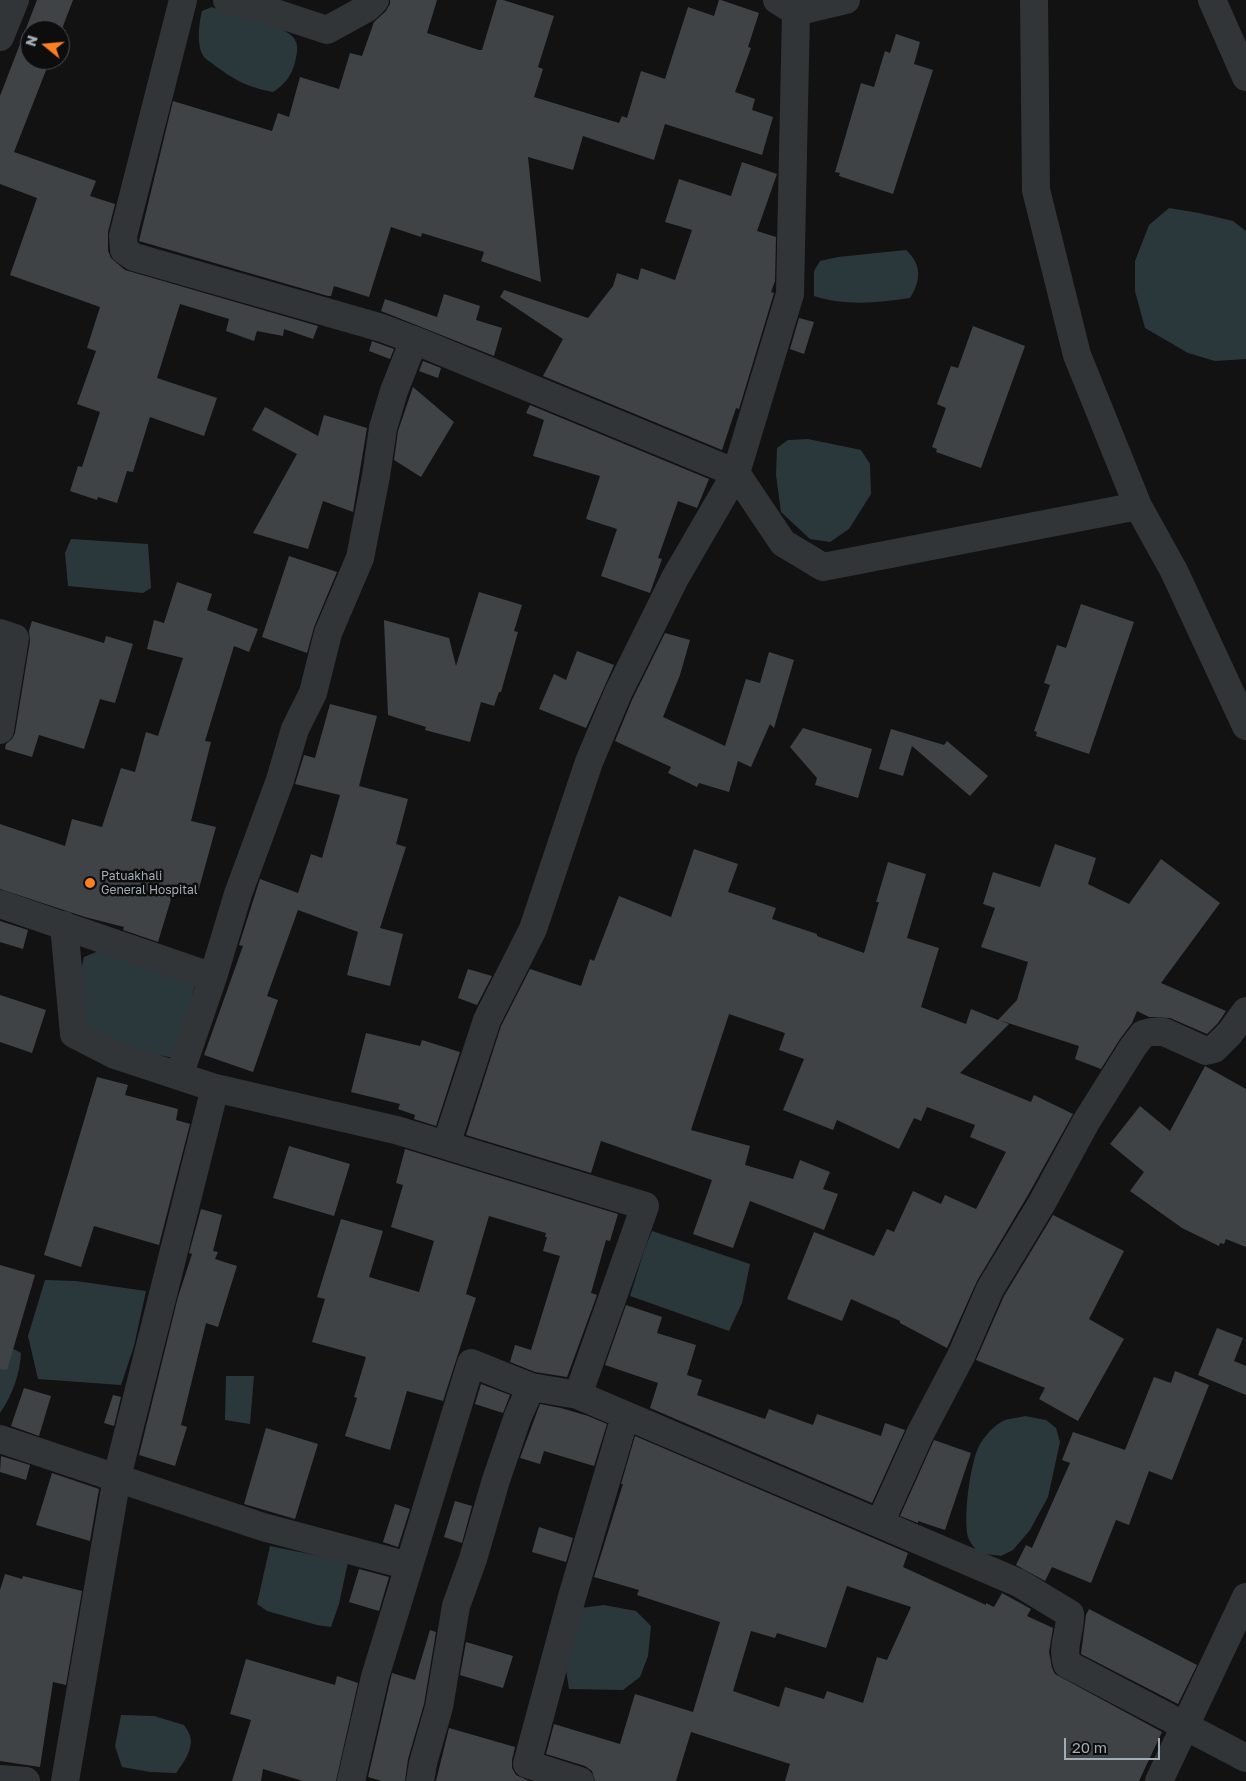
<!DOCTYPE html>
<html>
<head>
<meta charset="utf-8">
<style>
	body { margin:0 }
	#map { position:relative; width:1246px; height:1781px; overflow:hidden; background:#121213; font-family:"Golos Text",sans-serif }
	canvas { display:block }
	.north { position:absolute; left:20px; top:20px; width:50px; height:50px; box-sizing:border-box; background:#0d0d0e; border:1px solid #494d51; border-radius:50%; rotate:287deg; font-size:14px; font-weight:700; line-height:20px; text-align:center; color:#a2acb5 }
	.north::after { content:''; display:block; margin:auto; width:18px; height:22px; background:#fa7f23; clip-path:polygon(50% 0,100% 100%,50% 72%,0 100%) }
	.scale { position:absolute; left:1064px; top:1738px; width:96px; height:22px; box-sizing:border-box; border:2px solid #a2acb5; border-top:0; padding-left:6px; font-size:15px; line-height:18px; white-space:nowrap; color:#a2acb5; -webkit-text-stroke:4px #0d0d0e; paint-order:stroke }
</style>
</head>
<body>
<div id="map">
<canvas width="1246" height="1781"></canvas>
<div class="north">N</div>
<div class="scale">20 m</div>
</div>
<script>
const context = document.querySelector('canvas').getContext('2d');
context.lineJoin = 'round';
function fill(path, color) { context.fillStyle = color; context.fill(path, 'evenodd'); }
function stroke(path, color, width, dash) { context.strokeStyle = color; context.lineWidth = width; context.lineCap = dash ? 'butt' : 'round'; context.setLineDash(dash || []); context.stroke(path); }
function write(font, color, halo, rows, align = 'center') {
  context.font = font + ' "Golos Text",sans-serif'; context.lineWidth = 5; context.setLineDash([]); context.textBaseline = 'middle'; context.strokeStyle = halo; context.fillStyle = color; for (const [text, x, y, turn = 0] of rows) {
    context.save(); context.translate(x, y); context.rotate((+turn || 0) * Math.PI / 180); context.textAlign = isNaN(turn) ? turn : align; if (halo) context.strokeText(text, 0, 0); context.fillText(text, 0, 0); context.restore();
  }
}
const water = new Path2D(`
	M212 7C233 15 277 22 292 36 300 44 297 53 295 62 292 76 284 85 273 92 247 87 234 80 213 64 211 62 206 60 204 57 196 46 199 23 202 11Z
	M1169 208 1199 213 1233 221 1246 231V359L1215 361 1188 353 1145 328 1135 291V261L1149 225Z
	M906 250C922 264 921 281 910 298 878 303 845 306 814 296V271L820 261 838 257Z
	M808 439 861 450 870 464 871 494 849 529 830 542 810 539 781 512 776 475 777 448 788 440Z
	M71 539 148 544 151 588 143 593 68 586 65 553Z
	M101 950 196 982 174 1058 119 1048 80 1023 78 982 84 957Z
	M652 1231 750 1264 742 1303 729 1331 630 1296 644 1251Z
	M45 1280 76 1281 146 1291 134 1346 121 1385 38 1379 28 1336Z
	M0 1344 8 1346 21 1353C20 1374 12 1396 0 1413Z
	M226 1376H254L250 1424 225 1420Z
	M1025 1416 1046 1420 1056 1428 1060 1442 1048 1497 1030 1530 1013 1550 1001 1556 978 1553C975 1548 970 1543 968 1537 963 1518 970 1464 979 1446 984 1437 993 1426 1003 1421 1009 1418 1018 1418 1025 1416Z
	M270 1546 348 1562 339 1604 331 1627 317 1625 267 1611 257 1604Z
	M604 1605 636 1611 651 1626 648 1656 640 1677 623 1690 569 1689 565 1663 581 1608Z
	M121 1715 154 1716 184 1725C186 1728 189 1732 190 1736 194 1748 183 1764 176 1773L150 1772 122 1767 115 1746Z`);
const building = new Path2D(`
	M37 0H73L60 34V30H30V60H50L14 152 96 181 90 196 115 204 108 232V251L111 258 125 270 318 326 313 339 284 329 283 336 257 331 254 341 226 331 229 319 180 304 157 378 217 398 204 436 150 417 133 472 127 471 117 503 98 497 97 500 70 491 78 466 82 467 100 412 77 404 96 351 87 348 100 307 10 275 37 198 0 184V96Z
	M390 0H437L427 33 479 50H482L497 0H503L554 16 538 67 543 69 534 97 619 123 622 116 627 118 641 71 665 79 688 7 714 16 719 0H721L759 13 748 47 751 48 735 92 755 99 752 110 773 117 762 155 665 124 654 160 583 136 573 170 528 157 541 282 481 261 484 252 422 233 421 237 391 227 369 297 334 286 331 296H328L139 241 173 101 272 131 278 113 289 117 300 77 339 89 350 53 362 56 374 22 386 11 390 4Z
	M896 34 920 42 914 64 933 70 893 194 839 176 840 173 835 172 861 83 874 87 885 51 890 53Z
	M742 162 777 174 757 231 776 237 775 281 771 292 774 293 739 409 736 408 722 450 543 376 563 339 500 297 504 290 588 318 613 286 617 273 638 280 641 268 675 280 692 230 665 222 679 179 731 196Z
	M444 294 480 306 476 320 502 328 494 356 381 311 385 299 437 317Z
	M799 318 814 322 804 354 790 349Z
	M973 326 1025 346 981 468 936 452 937 449 932 447 946 408 937 404 951 366 958 368Z
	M372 341 394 349 390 359 369 351Z
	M423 361 441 368 438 378 419 371Z
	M413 387 454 422 421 477 394 460 398 431Z
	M530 405 709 479 697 508 678 501 658 558 662 559 650 593 601 576 617 529 586 519 600 476 533 456 544 420 526 413Z
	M265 407 318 436 324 415 367 428 353 512 323 501 308 549 253 533 297 454 252 430Z
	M289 556 337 572 314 627 307 653 262 637Z
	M177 582 212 594 207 610 258 629 249 652 234 646 205 741 211 742 191 821 216 827 198 892 175 886 158 942 123 930 124 927 85 917 0 889V824L65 846 72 819 102 827 121 768 135 772 146 732 158 736 183 658 147 649 154 620 164 623Z
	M479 592 522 605 514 631 518 632 501 692H499L494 706 481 702 470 742 425 730 426 727 388 715 384 620 449 638 456 666Z
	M1081 604 1134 622 1089 754 1036 736 1037 732 1034 731 1050 685 1044 683 1057 645 1066 648Z
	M32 621 104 643 106 636 133 644 115 703 100 699 84 749 39 735 32 757 5 749 6 744 12 739 15 733 30 641 29 631Z
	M665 633 690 640 680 675 663 717 725 746 746 679 760 683 769 652 794 660 774 728 770 724 751 767 738 761 729 792 699 783 697 787 668 773 671 767 615 741 632 700Z
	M577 651 614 665 586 728 539 709 554 674 566 680Z
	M330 704 377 716 359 786 408 799 396 844 406 847 380 928 403 934 390 986 347 975 358 932 298 910 267 996 278 1000 253 1072 204 1055 243 946 239 945 260 879 298 893 311 854 322 858 340 795 295 784 304 755 315 758Z
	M803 728 872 749 858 798 815 785 817 778 790 747Z
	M891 729 944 745 947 741 988 776 970 796 912 746 903 776 879 769Z
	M1055 844 1096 858 1088 884 1129 904 1161 859 1220 903 1161 983 1226 1011 1218 1023 1207 1034 1170 1018 1149 1017 1137 1011 1132 1023 1120 1039 1101 1069 1075 1059 1079 1046 999 1020 1009 1024 960 1073 1031 1102 1034 1095 1073 1114 1028 1195 977 1281 947 1348 900 1323V1321L851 1299 842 1321 787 1299 814 1232 874 1256 887 1229 894 1232 913 1191 941 1204 945 1195 976 1209 1006 1152 970 1137 975 1125 927 1107 921 1121 914 1118 899 1149 837 1120 833 1130 783 1110 804 1059 779 1050 785 1033 729 1014 691 1130 750 1146 745 1165 793 1179 800 1160 830 1172 823 1189 838 1194 824 1230 750 1201 733 1248 693 1234 712 1180 601 1141 591 1173 466 1135 501 1026 530 969 581 986 590 959 594 961 619 896 671 917 694 849 738 864 728 892 776 908 772 919 817 934V936L864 953 879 902H876L888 862 926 874 907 938 939 948 921 1007 966 1024 971 1009 998 1020 1017 1000 1028 962 981 947 995 908 983 904 993 872 1040 887Z
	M0 921 28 930 23 949 0 942Z
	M468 969 492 976 477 1005 458 998Z
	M0 995 46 1010 32 1053 0 1042Z
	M366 1033 420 1046 422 1040 460 1052 436 1126 414 1119 415 1115 398 1109 400 1104 351 1092Z
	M1205 1066 1246 1089V1247L1226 1239 1224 1244 1220 1243 1219 1246 1182 1228 1130 1191 1144 1172 1110 1144 1140 1106 1170 1131Z
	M97 1077 128 1085 125 1095 178 1109 176 1120 190 1124 159 1245 94 1226 81 1267 44 1255Z
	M289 1146 350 1164 334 1216 273 1198Z
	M405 1149 618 1214 610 1241 606 1240 591 1293 597 1295 567 1377 535 1372 510 1362 515 1345 531 1350 560 1256 543 1251 547 1237H545L546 1233 489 1216 466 1294 476 1298 443 1401 407 1391 390 1450 345 1436 357 1398 354 1397 366 1357 312 1342 325 1299 317 1297 341 1219 383 1231 369 1277 419 1292 434 1241 391 1227 403 1185 396 1183Z
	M201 1209 222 1215 213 1251 218 1252 215 1259 237 1266 218 1327 206 1323 181 1425 187 1427 175 1466 139 1455 178 1297 192 1254 189 1253Z
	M1053 1215 1124 1251 1089 1319 1124 1339 1078 1421 1039 1399 1045 1388 976 1360 1004 1296Z
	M0 1265 35 1275 7 1370 0 1369Z
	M626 1305 662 1317 657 1333 696 1345 687 1375 702 1380 697 1395 765 1419 769 1409 813 1425 817 1414 881 1436 885 1423 905 1430 872 1503 650 1408 658 1383 605 1365Z
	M1217 1328 1243 1338 1234 1361 1246 1366V1395L1198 1375Z
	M1175 1371 1209 1385 1172 1480 1149 1471 1129 1525 1116 1520 1091 1583 1052 1567 1045 1581 1016 1565 1026 1545 1032 1548 1070 1463 1062 1460 1073 1432 1125 1450 1154 1377 1171 1383Z
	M481 1384 510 1395 503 1413 475 1404Z
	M24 1388 51 1396 39 1436 11 1426Z
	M113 1395 121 1397 114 1426 104 1423Z
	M540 1404 561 1408 588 1416 607 1424 594 1466 544 1451 540 1464 520 1458Z
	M266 1428 318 1444 295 1519 244 1504Z
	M635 1436 908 1553 903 1567 986 1605V1603L994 1607 1002 1593 1031 1609 1027 1616 1053 1628 1049 1652 1052 1668 1055 1674 1162 1732 1139 1781H785L790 1764 691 1732 676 1781H595L592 1771 585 1766 546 1754 554 1724 620 1744 635 1694 693 1712 720 1622 637 1595 639 1590 594 1577 623 1484H621ZM847 1586 911 1607 887 1660 877 1657 863 1703 827 1691 824 1699 785 1687 779 1707 733 1691 751 1631 775 1638 777 1633 826 1648Z
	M934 1440 971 1453 945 1530 918 1521V1523L900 1516Z
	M1 1456 30 1465 26 1480 0 1472Z
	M52 1473 99 1489 90 1541 36 1525Z
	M455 1501 472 1506 462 1543 444 1537Z
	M395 1504 410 1509 398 1547 383 1542Z
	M539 1527 573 1538 566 1562 532 1552Z
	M359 1569 389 1577 379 1611 349 1602Z
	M5 1574 22 1579 23 1576 82 1591 66 1685 53 1682 40 1767 0 1761V1590Z
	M1089 1609 1197 1665 1178 1704 1081 1654 1086 1615Z
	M430 1630 436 1632 424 1704 408 1759 405 1781H382L368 1777 392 1673 415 1680Z
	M466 1642 513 1656 503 1688 460 1675Z
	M246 1659 335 1685 337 1676 358 1683 336 1781H303L263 1769 261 1781H232L251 1720 230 1714Z
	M449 1728 515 1747 512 1760V1768L516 1775 529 1781H436Z`);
const minor = new Path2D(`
	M183 0 123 236 124 250 134 257 382 328 414 340 736 473 783 543 823 567 1138 506
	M227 0 260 8 327 30 367 8 375 0
	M777 0 796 12 846 0
	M1034 0 1036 190 1077 355 1138 506 1174 571 1246 726
	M1212 0 1246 77
	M0 37 15 0
	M0 633 15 638 0 730
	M0 904 213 977
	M64 925 74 1034 115 1055 215 1088 396 1130 645 1206 578 1395 531 1387 471 1363 375 1677 351 1781
	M179 1076 213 977 238 894 280 780 295 729 313 693 328 633 360 558 376 476 383 428 394 391 414 340
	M446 1145 487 1020 533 929 589 762 618 693 675 578 736 473 790 294 796 12
	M578 1395 1019 1583 1070 1614C1071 1631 1061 1647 1067 1664L1246 1758
	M0 1439 263 1527 409 1566
	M880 1523 920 1434 961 1356 990 1289 1042 1203 1086 1122 1133 1047 1143 1034 1151 1032H1164L1206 1051 1214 1049 1230 1033 1246 1011
	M0 1779 26 1781
	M65 1781 117 1477 215 1088
	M420 1781 423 1763 439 1707 456 1606 473 1559 496 1480 518 1416 531 1387
	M580 1781 527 1764 572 1597 621 1430
	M1159 1781 1246 1597`);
const markers = [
	[90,883,6,"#fa7f23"]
];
const poiNames = [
	["Patuakhali",101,876],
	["General Hospital",101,890]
];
fill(water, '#2a383c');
fill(building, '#404346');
stroke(minor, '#323538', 28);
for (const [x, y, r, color] of markers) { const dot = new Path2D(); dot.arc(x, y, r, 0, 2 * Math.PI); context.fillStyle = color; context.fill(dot); stroke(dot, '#0d0d0e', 2); }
write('12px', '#a2acb5', '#0d0d0e', poiNames, 'left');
</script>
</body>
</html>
